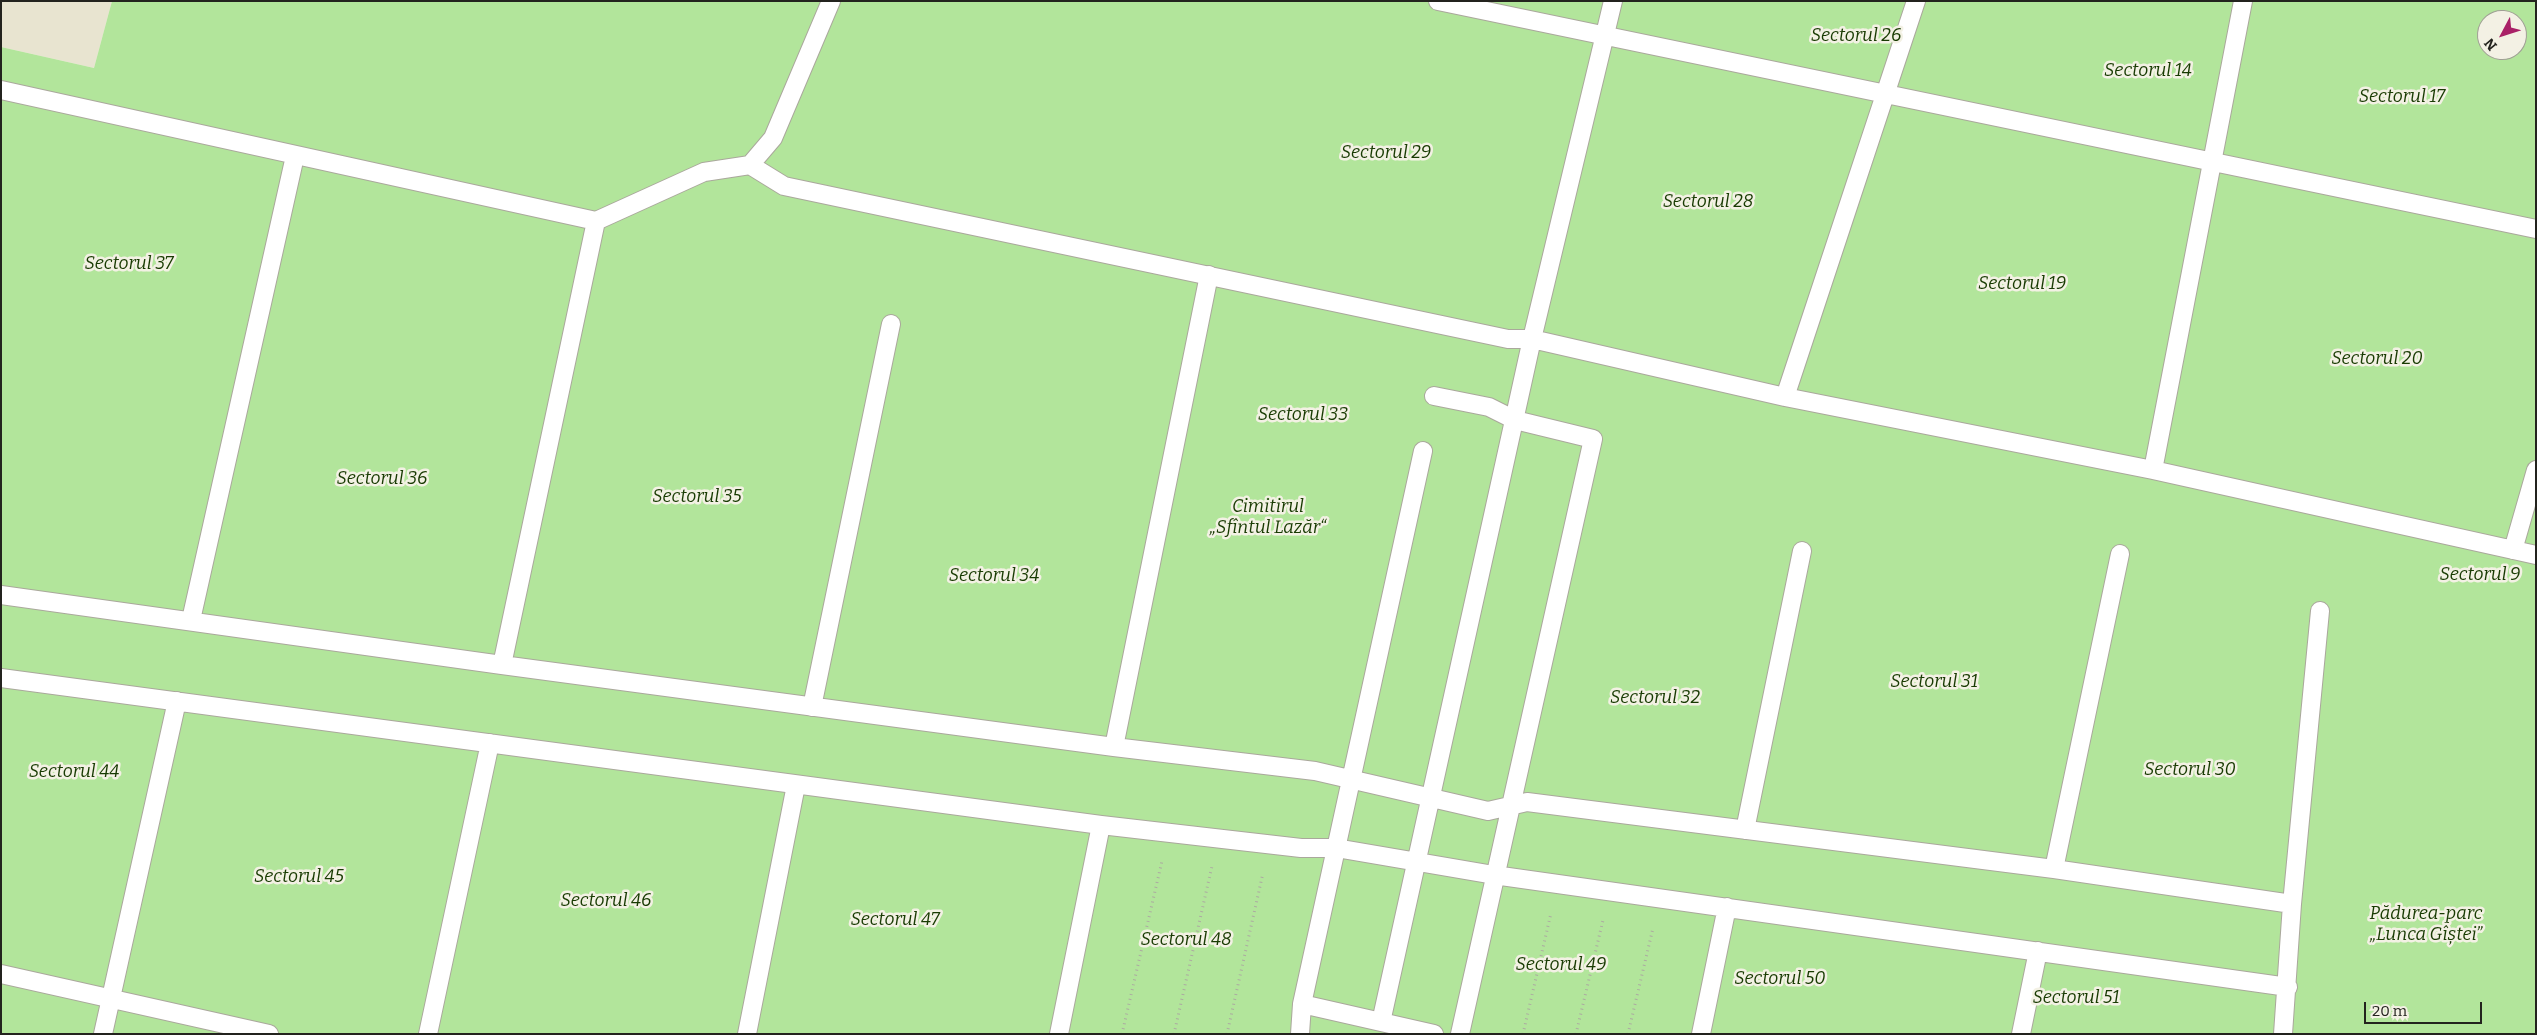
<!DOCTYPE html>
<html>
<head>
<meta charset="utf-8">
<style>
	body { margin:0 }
	#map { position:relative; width:2537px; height:1035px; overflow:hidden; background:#f3f1e4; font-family:Bitter,serif }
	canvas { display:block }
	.frame { position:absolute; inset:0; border:2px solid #23231e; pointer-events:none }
	.north { position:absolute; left:2477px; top:10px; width:50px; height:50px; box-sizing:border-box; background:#f3f1e4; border:1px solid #a09f95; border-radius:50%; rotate:230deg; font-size:14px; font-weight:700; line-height:20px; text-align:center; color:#23231e }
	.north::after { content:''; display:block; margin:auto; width:18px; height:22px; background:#a92167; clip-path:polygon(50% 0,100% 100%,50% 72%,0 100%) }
	.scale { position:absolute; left:2364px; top:1002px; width:118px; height:22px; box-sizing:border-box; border:2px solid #23231e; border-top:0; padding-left:6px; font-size:15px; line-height:18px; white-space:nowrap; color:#23231e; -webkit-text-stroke:4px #f3f1e4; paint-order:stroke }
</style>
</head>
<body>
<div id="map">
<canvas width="2537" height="1035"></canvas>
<div class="frame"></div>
<div class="north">N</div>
<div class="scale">20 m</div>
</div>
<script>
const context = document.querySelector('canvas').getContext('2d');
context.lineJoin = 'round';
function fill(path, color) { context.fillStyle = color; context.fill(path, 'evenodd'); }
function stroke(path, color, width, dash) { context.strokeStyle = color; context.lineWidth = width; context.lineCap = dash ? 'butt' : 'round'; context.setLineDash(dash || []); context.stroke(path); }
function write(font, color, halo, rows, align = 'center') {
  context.font = font + ' Bitter,serif'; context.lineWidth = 5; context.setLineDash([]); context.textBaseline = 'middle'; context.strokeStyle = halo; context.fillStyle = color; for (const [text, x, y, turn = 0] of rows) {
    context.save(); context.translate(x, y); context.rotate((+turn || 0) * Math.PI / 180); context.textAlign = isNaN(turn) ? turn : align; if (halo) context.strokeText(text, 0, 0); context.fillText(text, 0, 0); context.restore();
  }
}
const built = new Path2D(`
	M1 1H112L94 68 1 47Z`);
const green = new Path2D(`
	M112 1H2536V1034H1V47L94 68ZM2487 20H2517V50H2487Z`);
const path = new Path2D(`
	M1122 1034 1162 861
	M1174 1034 1212 866
	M1227 1034 1263 873
	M1523 1034 1551 913
	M1576 1034 1603 920
	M1628 1034 1653 928`);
const lane = new Path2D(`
	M1438 1 2536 229
	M1 90 596 221 704 172 750 165 773 138 831 1
	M750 165 784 186 1508 339H1532L1785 397 2153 470 2536 555
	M1434 396 1489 407 1515 420 1593 439 1460 1034
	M1785 397 1916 1
	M2153 470 2243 1
	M2513 550 2536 470
	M1 595 502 665 1114 747 1315 771 1488 811 1527 802 2054 869 2292 904
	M191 620 295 156
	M502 665 596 221
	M1 678 1101 825 1301 848H1336L1494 875 2288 987
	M812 707 891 324
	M1114 747 1209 275
	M1745 830 1802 551
	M2054 869 2120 554
	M1 974 269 1034
	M1302 1004 1434 1034
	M1381 1022 1532 339 1613 1
	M103 1034 177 701
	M428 1034 490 743
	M747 1034 796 785
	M1059 1034 1101 825
	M1300 1034 1302 1004 1423 451
	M1701 1034 1727 907
	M2021 1034 2038 951
	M2283 1034 2292 904 2320 611`);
const parkNames = [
	["Sectorul 26",1856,36],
	["Sectorul 14",2148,71],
	["Sectorul 17",2402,97],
	["Sectorul 29",1386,153],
	["Sectorul 28",1708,202],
	["Sectorul 37",129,264],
	["Sectorul 19",2022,284],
	["Sectorul 20",2377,359],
	["Sectorul 33",1303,415],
	["Sectorul 36",382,479],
	["Sectorul 35",697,497],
	["Cimitirul",1268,507],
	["„Sfîntul Lazăr“",1268,528],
	["Sectorul 9",2480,575],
	["Sectorul 34",994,576],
	["Sectorul 31",1934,682],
	["Sectorul 32",1655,698],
	["Sectorul 30",2190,770],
	["Sectorul 44",74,772],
	["Sectorul 45",299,877],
	["Sectorul 46",606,901],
	["Pădurea-parc",2426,914],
	["„Lunca Gîștei”",2426,935],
	["Sectorul 47",895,920],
	["Sectorul 48",1186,940],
	["Sectorul 49",1561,965],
	["Sectorul 50",1780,979],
	["Sectorul 51",2076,998]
];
fill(built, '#e8e4d0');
fill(green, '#b2e59b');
stroke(lane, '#aaa89c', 20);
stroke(path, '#acaba1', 3, [1, 4]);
stroke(lane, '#fff', 18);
write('italic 18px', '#183b02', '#f3f1e4', parkNames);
</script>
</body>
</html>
